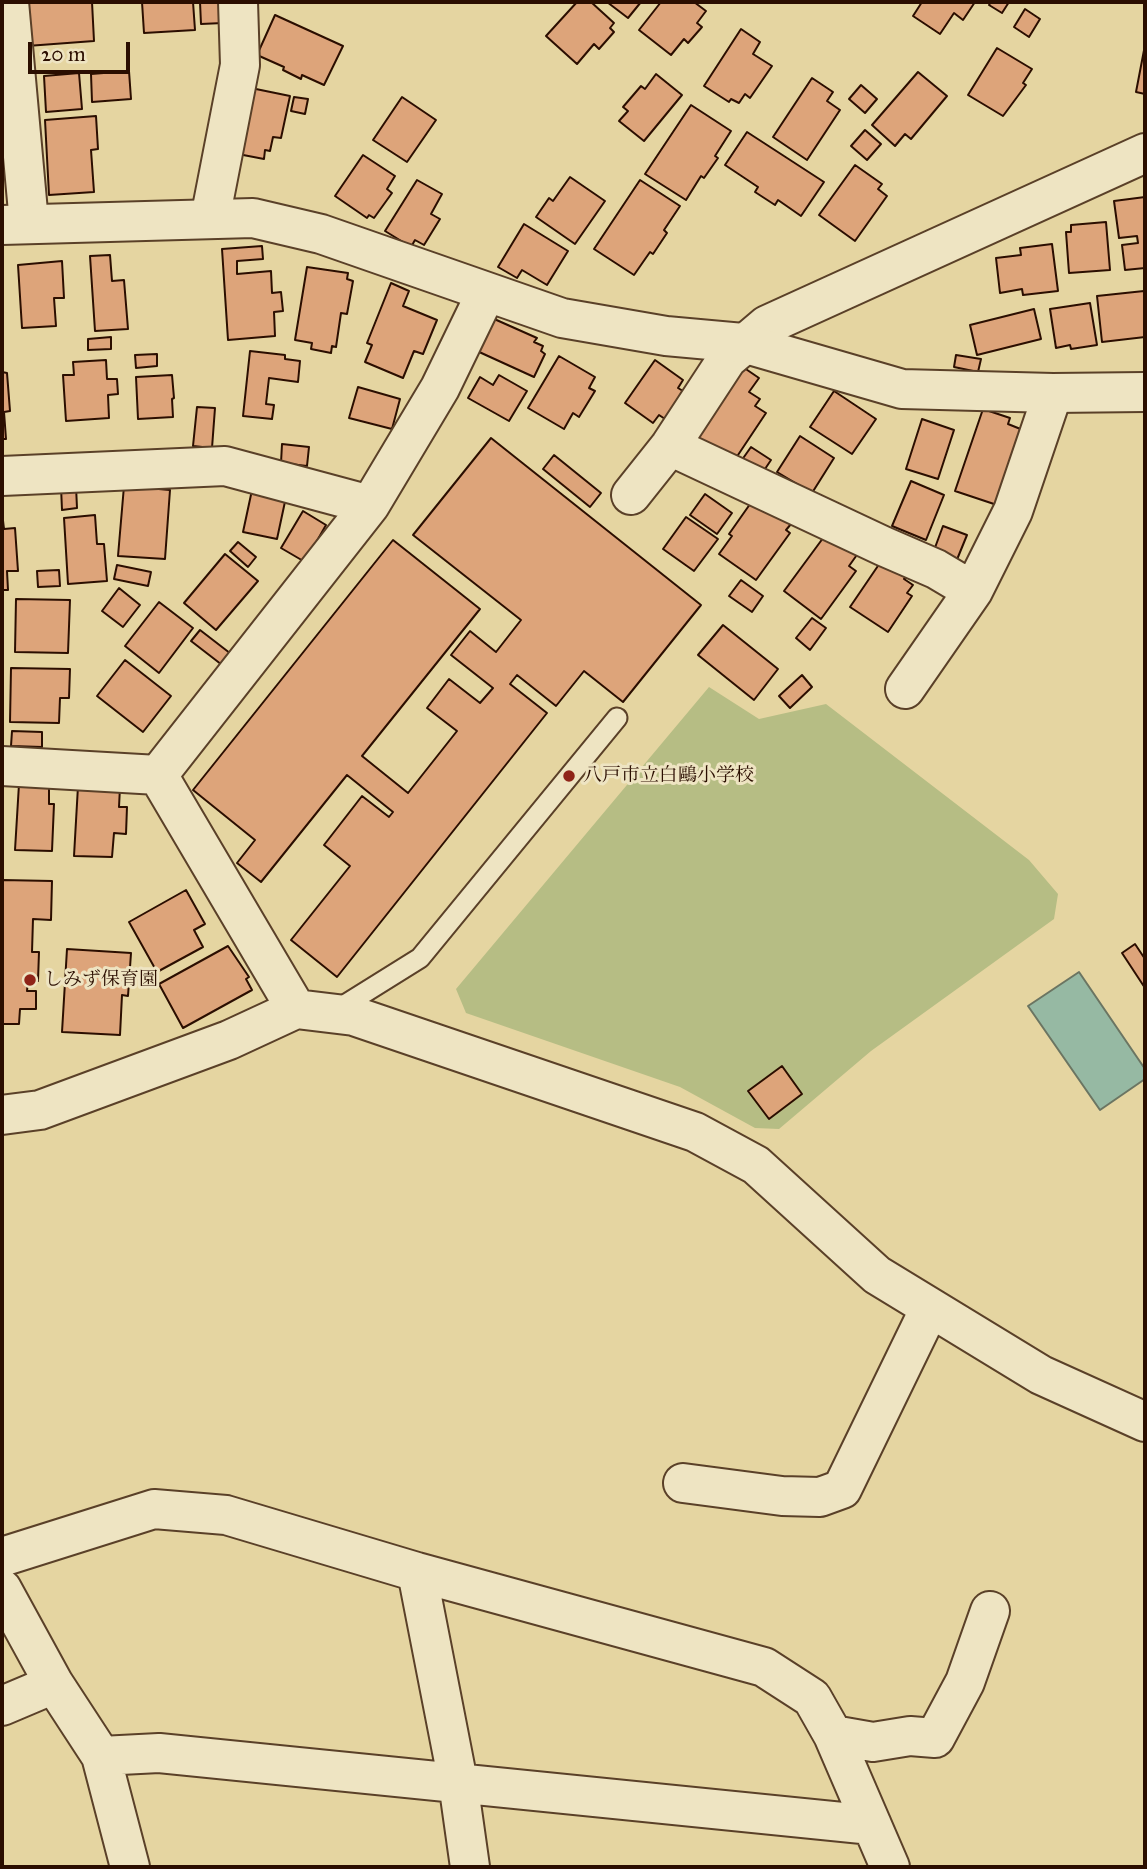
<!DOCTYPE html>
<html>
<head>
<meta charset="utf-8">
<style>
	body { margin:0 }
	#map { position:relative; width:1147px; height:1869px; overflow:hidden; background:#e5d5a1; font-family:"IM FELL Great Primer",serif }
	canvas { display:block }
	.frame { position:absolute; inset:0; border:4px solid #2b0e00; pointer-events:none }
	.scale { position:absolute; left:28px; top:42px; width:102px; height:32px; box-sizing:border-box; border:4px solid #2b0e00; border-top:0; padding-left:9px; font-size:21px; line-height:24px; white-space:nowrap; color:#2b0e00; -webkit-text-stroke:5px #eee4c2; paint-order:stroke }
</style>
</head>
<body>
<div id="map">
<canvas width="1147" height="1869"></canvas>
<div class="frame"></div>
<div class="scale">20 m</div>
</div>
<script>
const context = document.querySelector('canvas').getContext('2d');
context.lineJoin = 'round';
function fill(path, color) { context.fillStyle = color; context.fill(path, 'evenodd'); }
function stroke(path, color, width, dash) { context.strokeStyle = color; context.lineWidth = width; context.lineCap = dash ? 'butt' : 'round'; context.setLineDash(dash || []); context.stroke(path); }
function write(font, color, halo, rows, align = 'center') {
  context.font = font + ' "IM FELL Great Primer","Noto Serif JP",serif'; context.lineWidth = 6; context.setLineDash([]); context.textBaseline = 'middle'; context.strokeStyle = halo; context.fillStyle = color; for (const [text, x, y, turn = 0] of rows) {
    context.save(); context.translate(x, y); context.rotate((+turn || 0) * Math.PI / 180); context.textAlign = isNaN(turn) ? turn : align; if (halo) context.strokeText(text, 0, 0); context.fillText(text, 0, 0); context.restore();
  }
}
const green = new Path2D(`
	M709 687 759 719 826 704 1029 860 1058 894 1054 919 871 1051 779 1129 755 1128 680 1087 466 1013 456 989Z`);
const water = new Path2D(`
	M1079 972 1145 1069V1079L1100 1110 1028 1006Z`);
const building = new Path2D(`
	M24 2H92L94 41 27 46Z
	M142 2H193L195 30 144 33Z
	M200 2H222L223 23 201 24Z
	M577 2H591L614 23 610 28 614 32 599 49 594 44 577 64 546 36Z
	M607 2H641L628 18Z
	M661 2H694L706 11 697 23 702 27 688 43 684 39 671 55 639 30Z
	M922 2H975L963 20 954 13 940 34 913 16Z
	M991 2H1009L1002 13 989 5Z
	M1025 9 1040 19 1029 37 1014 27Z
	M275 15 343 46 324 85 302 75 301 79 283 70 284 67 257 55Z
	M741 29 760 42 753 54 772 66 750 98 745 94 739 103 731 99 729 102 704 86Z
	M1145 45V94L1136 92Z
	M997 48 1032 69 1023 83 1026 85 1003 116 968 95Z
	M129 71 131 99 92 102 91 74Z
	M918 72 947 96 911 139 905 134 895 146 872 125Z
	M79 73 82 109 46 112 44 76Z
	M656 74 682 95 644 141 619 121 628 111 623 107 641 86 645 89Z
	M812 78 833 92 827 101 840 110 807 160 773 137Z
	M861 85 877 99 865 113 849 99Z
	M251 88 290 96 281 138 273 137 270 151 265 150 264 159 238 154Z
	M294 97 308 99 305 114 291 111Z
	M402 97 436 120 407 162 373 140Z
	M691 105 731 131 715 156 718 158 704 178 701 176 686 200 645 174Z
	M96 116 98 149 91 150 94 192 49 195 45 120Z
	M865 130 881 144 867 160 851 146Z
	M747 132 824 182 801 216 778 200 775 205 755 192 758 187 725 165Z
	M363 155 395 176 387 189 392 193 374 218 369 215 367 218 335 196Z
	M855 165 882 184 878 189 887 196 855 241 819 215Z
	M570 177 605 201 575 244 536 217 549 198 553 201Z
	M417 180 442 194 431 214 440 219 424 245 415 240 411 247 385 231Z
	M640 180 680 206 664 230 667 233 653 254 650 252 634 275 594 249Z
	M1145 197V268L1125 270 1122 245 1138 243 1137 236 1119 238 1114 201Z
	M1106 222 1110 270 1069 273 1066 232H1071V225Z
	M524 224 568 251 547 285 522 270 517 278 498 267Z
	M1052 244 1058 291 1023 295 1022 289 1000 293 996 258 1021 255 1020 248Z
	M262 246 263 259 237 261V274L271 271 272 293 281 292 283 311 274 312 275 336 228 340 222 249Z
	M110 255 112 281 124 280 128 329 95 331 90 256Z
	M62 261 64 298H54L56 326 22 328 18 265Z
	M307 267 348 273 347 279 353 281 347 314 341 313 336 347 332 346 331 353 311 349 312 343 295 340Z
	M391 283 409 291 403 306 437 320 423 354 414 351 403 378 365 362 372 345 367 343Z
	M1144 291 1145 337 1102 342 1097 296Z
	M1090 303 1097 345 1071 349 1070 345 1056 348 1050 309Z
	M1034 309 1041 339 977 355 970 325Z
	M492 318 537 338 534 342 543 346 541 351 545 354 534 377 477 351Z
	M111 337V349L88 350V339Z
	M250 351 285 355V359L300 361 298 382 269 378 266 404 274 405 272 419 243 416Z
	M157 354V366L136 368 135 355Z
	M956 355 981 359 978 372 954 367Z
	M559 356 595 377 589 388 595 391 579 417 573 413 564 429 528 408Z
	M106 360 107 379H117L118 394 108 395 109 418 66 421 63 375H74L73 362Z
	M655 360 683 380 678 388 683 391 665 419 659 415 653 423 625 403Z
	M737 363 759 378 749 392 760 399 755 406 766 413 732 464 685 440Z
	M2 372 7 373 10 411 4 412 6 439H2Z
	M172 375 174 398 172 399 173 417 138 419 136 377Z
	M499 375 527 391 509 421 468 398 480 377 493 385Z
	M358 387 400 399 392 429 349 418Z
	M834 391 876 419 852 454 810 427Z
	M197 407 215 408 212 448 193 446Z
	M983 409 1010 418 1008 424 1023 430 997 505 955 491Z
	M922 419 954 430 938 479 906 469Z
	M800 436 834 458 812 493 777 472Z
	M491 438 701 605 623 702 584 671 556 706 517 675 510 684 547 713 337 977 291 940 350 866 324 845 362 796 389 817 393 812 347 775 261 882 237 863 255 840 193 790 393 540 480 609 362 756 408 793 457 731 427 708 449 679 480 703 493 688 451 655 470 631 496 652 521 620 413 535Z
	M282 444 309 447 307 466 281 463Z
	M751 447 771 460 759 478 739 464Z
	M554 455 601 493 590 507 543 469Z
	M911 481 944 495 926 540 892 526Z
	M76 486 77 508 62 510 61 487Z
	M124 486 170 490 165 559 118 556Z
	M252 490 286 497 277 539 243 532Z
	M705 494 732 513 717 534 690 515Z
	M755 497 791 524 786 530 790 533 756 580 719 554 732 536 729 534Z
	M303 511 326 525 305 562 281 548Z
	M2 512 4 529 15 528 18 571H7L8 590H2Z
	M95 515 97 544H104L107 581 68 584 64 518Z
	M686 517 718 539 694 571 663 549Z
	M943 526 967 535 956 562 933 553Z
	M829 530 859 552 849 566 856 571 821 619 784 591Z
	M238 542 256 557 248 567 230 551Z
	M225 554 258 581 216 630 184 603Z
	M884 557 909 573 904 579 913 585 907 593 912 596 888 632 850 607Z
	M117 565 151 572 148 586 114 579Z
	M59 570 60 586 38 587 37 571Z
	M741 580 763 596 752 612 729 596Z
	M119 588 140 605 123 627 102 611Z
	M16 599 70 600 68 653 15 652Z
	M159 602 193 628 159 673 125 646Z
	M812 618 826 628 810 650 796 638Z
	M723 625 778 669 754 700 698 655Z
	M200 630 235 657 226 668 191 641Z
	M125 660 171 696 143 732 97 696Z
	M11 668 70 669 69 698H60L59 723 10 722Z
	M802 675 812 687 790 708 779 696Z
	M12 731 42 732V747L11 746Z
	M19 784 49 785V804H54L52 851 15 850Z
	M78 786 120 787 119 807H127L126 834 114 833 112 857 74 856Z
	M2 880 52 881 51 920 33 919 32 952H39L38 981 28 980 27 991H36V1009H20L19 1024H2Z
	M186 890 205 924 194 930 203 947 157 972 129 922Z
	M1135 944 1145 959V988L1122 953Z
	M228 946 249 977 246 979 252 990 183 1028 159 984Z
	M67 949 131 953 128 996 122 995 120 1035 62 1032Z
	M782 1066 802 1094 769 1119 748 1091Z`);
const service = new Path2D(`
	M335 1011 420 958 617 718`);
const minor = new Path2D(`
	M9 2 29 223
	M210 219 240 65 238 2
	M670 446 883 546 936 569 973 591
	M2 476 225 466 370 505
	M631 495 670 446 727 359 767 325 1145 153
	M905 689 973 591 1013 511 1053 393
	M2 766 158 775
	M296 1009 158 775 370 505 440 388 486 293
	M2 1115 40 1110 229 1040 296 1009 354 1016 695 1132 756 1165 877 1275 1041 1375 1145 1422
	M683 1483 782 1496 820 1497 842 1489 930 1308
	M2 1557 154 1509 226 1515 417 1572 764 1667 812 1698 833 1735 890 1867
	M417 1572 458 1782 470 1867
	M2 1589 54 1684 101 1756 130 1867
	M2 1706 54 1684
	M833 1735 873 1742 910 1736 935 1738 965 1682 990 1611
	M101 1756 159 1753 872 1825`);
const tertiary = new Path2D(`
	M2 225 253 218 321 234 562 318 666 336 743 343 902 389 1053 393 1145 392`);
const markers = [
	[569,776,7,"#8f2418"],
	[30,980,7,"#8f2418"]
];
const poiNames = [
	["八戸市立白鷗小学校",583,776],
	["しみず保育園",44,980]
];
fill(green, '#b6bd84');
fill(water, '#96b9a3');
stroke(water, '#6b7562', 2);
fill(building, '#dda47a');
stroke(building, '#2b0e00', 2);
stroke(service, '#5a4028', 23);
stroke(minor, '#5a4028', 42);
stroke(tertiary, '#5a4028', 42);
stroke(service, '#eee4c2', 19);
stroke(minor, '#eee4c2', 38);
stroke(tertiary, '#eee4c2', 38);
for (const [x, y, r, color] of markers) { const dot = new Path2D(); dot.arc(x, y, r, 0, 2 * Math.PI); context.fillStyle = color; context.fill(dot); stroke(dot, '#eee4c2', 2.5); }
write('19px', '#2b0e00', '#eee4c2', poiNames, 'left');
</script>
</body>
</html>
